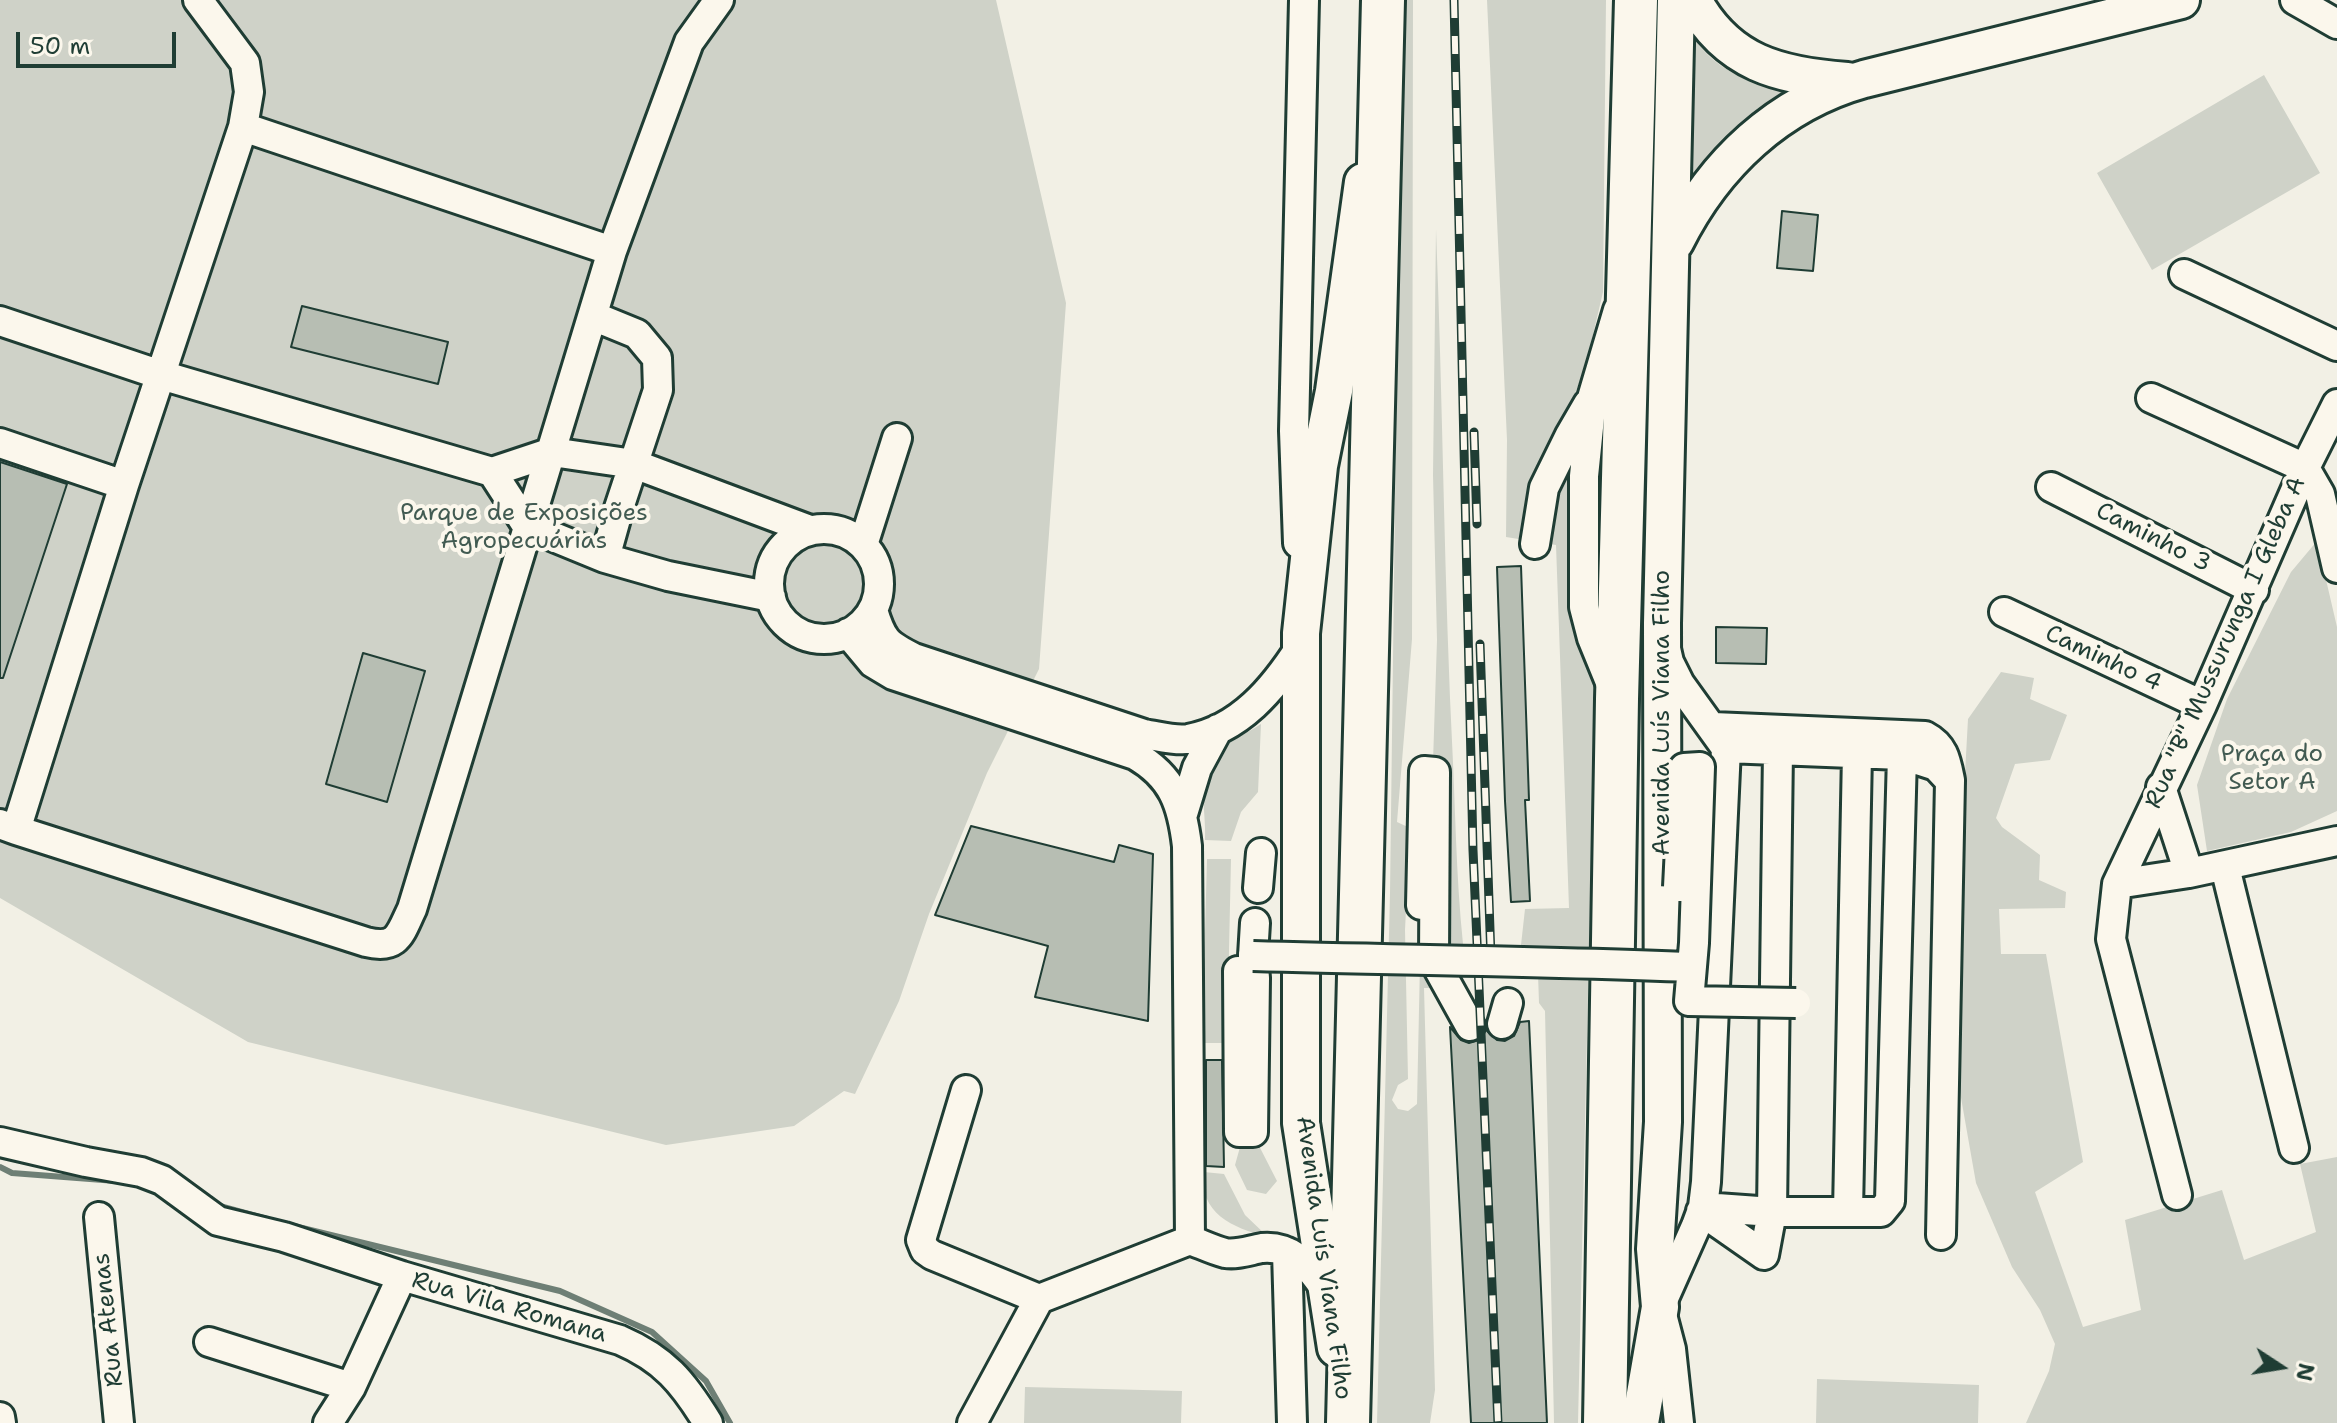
<!DOCTYPE html>
<html>
<head>
<meta charset="utf-8">
<style>
	body { margin:0 }
	#map { position:relative; width:2337px; height:1423px; overflow:hidden; background:#f2f0e5; font-family:"Shantell Sans",sans-serif }
	canvas { display:block }
	.north { position:absolute; left:2241px; top:1327px; width:80px; height:80px; -webkit-text-stroke:6px #fbf7ec; paint-order:stroke; rotate:102deg; font-size:22px; font-weight:700; line-height:32px; text-align:center; color:#1f3d34 }
	.north::after { content:''; display:block; margin:auto; width:28px; height:36px; background:#1f3d34; clip-path:polygon(50% 0,100% 100%,50% 72%,0 100%) }
	.scale { position:absolute; left:16px; top:32px; width:160px; height:36px; box-sizing:border-box; border:4px solid #1f3d34; border-top:0; padding-left:10px; font-size:24px; line-height:28px; white-space:nowrap; color:#1f3d34; -webkit-text-stroke:6px #fbf7ec; paint-order:stroke }
</style>
</head>
<body>
<div id="map">
<canvas width="2337" height="1423"></canvas>
<div class="north">N</div>
<div class="scale">50 m</div>
</div>
<script>
const context = document.querySelector('canvas').getContext('2d');
context.lineJoin = 'round';
function fill(path, color) { context.fillStyle = color; context.fill(path, 'evenodd'); }
function stroke(path, color, width, dash) { context.strokeStyle = color; context.lineWidth = width; context.lineCap = dash ? 'butt' : 'round'; context.setLineDash(dash || []); context.stroke(path); }
function write(font, color, halo, rows, align = 'center') {
  context.font = font + ' "Shantell Sans",sans-serif'; context.lineWidth = 8; context.setLineDash([]); context.textBaseline = 'middle'; context.strokeStyle = halo; context.fillStyle = color; for (const [text, x, y, turn = 0] of rows) {
    context.save(); context.translate(x, y); context.rotate((+turn || 0) * Math.PI / 180); context.textAlign = isNaN(turn) ? turn : align; if (halo) context.strokeText(text, 0, 0); context.fillText(text, 0, 0); context.restore();
  }
}
const green = new Path2D(`
	M0 0H996L1066 303 1039 669 987 773 929 914 899 1001 855 1094 844 1091 794 1126 666 1145 248 1042 0 898Z
	M1406 0H1413L1412 639 1397 822 1410 828 1405 930 1408 1079 1398 1085 1392 1100 1398 1109 1408 1111 1417 1104 1420 962 1433 762 1437 640 1433 475 1436 229C1443 407 1444 585 1453 763 1456 832 1457 900 1466 969L1439 973 1440 988H1424L1435 1390 1430 1423H1377L1390 893 1400 106Z
	M1487 0H1606L1603 292 1585 369 1562 425 1552 502 1577 447 1595 694 1578 1423H1554L1545 1011 1539 1003 1538 974 1518 972 1525 909 1569 908 1556 545 1506 537 1507 440Z
	M1689 29C1713 73 1749 81 1794 95L1683 200Z
	M2264 75 2320 173 2152 270 2097 173Z
	M2317 541 2337 627V811L2291 832 2207 851 2197 785 2227 699 2291 572Z
	M2001 672 2034 678 2030 699 2067 715 2050 760 2015 764 1996 818 2002 827 2040 855 2039 880 2066 892 2065 908 1999 909 2001 954H2046L2083 1162 2035 1192 2083 1327 2141 1310 2125 1220 2222 1190 2244 1260 2316 1232 2300 1164 2337 1157V1423H2026L2049 1371 2055 1344 2040 1310 2012 1267 1976 1183 1957 1075 1955 956 1968 719Z
	M1261 724 1258 792 1241 812 1231 841 1205 840C1207 809 1193 768 1223 746 1235 738 1249 732 1261 724Z
	M1207 859H1231L1227 1043H1202Z
	M1255 1138 1277 1181 1266 1194 1247 1190 1235 1165 1242 1140Z
	M1204 1172 1224 1174 1245 1215 1267 1236C1233 1229 1198 1212 1204 1172Z
	M1817 1379 1979 1385 1978 1423H1816Z
	M1025 1387 1182 1391 1181 1423H1024Z`);
const stream = new Path2D(`
	M0 1167 12 1173 116 1181
	M216 1205 267 1219
	M290 1225 560 1291 652 1332 706 1381 730 1423`);
const building = new Path2D(`
	M1782 211 1818 215 1813 271 1777 268Z
	M302 306 448 342 438 384 291 347Z
	M0 462 67 484 3 678H0Z
	M1521 566 1529 800H1525L1530 901 1511 902 1505 801 1497 567Z
	M1716 627 1767 628 1766 664 1716 663Z
	M363 653 425 671 387 802 326 784Z
	M971 826 1114 862 1119 845 1153 854 1148 1021 1035 997 1048 946 935 915Z
	M1529 1021 1547 1423H1471L1450 1027 1461 1040 1469 1043 1479 1040 1486 1030 1497 1040 1505 1041 1514 1036 1520 1022Z
	M1206 1060H1222L1224 1167 1206 1166Z`);
const minor = new Path2D(`
	M198 0 245 63 249 92 243 127
	M2295 0 2337 24
	M612 251 689 42 719 0
	M2184 274 2337 346
	M593 316 637 334 657 358 658 390 619 508 605 558
	M0 321 161 375 492 472 552 452 634 464 810 530
	M2151 398 2305 468 2320 494 2337 568
	M0 443 124 485
	M492 472 527 526 605 558 668 576 771 597
	M2051 487 2254 590
	M769 584a55 55 0 1 1 110 0a55 55 0 1 1-110 0Z
	M1298 543 1294 431 1304 0
	M1535 544 1544 488 1570 435 1588 404
	M863 545 897 438
	M873 610C882 640 886 644 914 658L1144 734C1158 736 1174 741 1188 739 1240 730 1274 688 1301 646
	M2004 612 2202 705
	M848 633 873 663 893 675 1135 755C1173 777 1182 804 1187 846L1190 1240
	M1666 649 1669 662 1680 684 1726 748 1706 1182 1703 1207 1696 1226 1660 1307 1671 1349 1679 1423
	M1612 687 1592 638 1584 607V476L1592 398 1618 310
	M1713 727 1925 736C1944 746 1946 760 1950 780
	M1726 748 1902 755 1936 766 1950 781 1941 1235
	M2161 787 2189 873 2337 841
	M1183 814 1197 768 1218 729
	M1429 818 1428 904 1421 905 1424 771 1435 772 1434 961 1470 1026
	M0 824 16 830 124 485 243 127 612 251 412 909C400 934 398 950 366 942L16 830
	M2225 867 2294 1148
	M2117 884 2189 873
	M1258 888 1261 853
	M1238 971 1239 1132H1253L1255 978 1253 956 1255 923
	M1502 1024 1508 1003
	M966 1090 921 1240 925 1250 932 1255 1039 1299 1190 1240C1201 1244 1213 1250 1225 1253 1238 1255 1250 1250 1262 1248 1292 1245 1312 1268 1326 1291
	M0 1142 86 1162 141 1172 162 1180 218 1221 284 1237 402 1276 620 1340C664 1359 683 1382 708 1423
	M2177 1195 2111 939 2117 884 2202 705 2305 468 2337 404
	M1703 1207 1772 1212H1881L1890 1201 1902 755
	M1701 1211 1764 1255 1772 1212 1778 750
	M1848 1212 1857 753
	M99 1217 119 1423
	M1287 1252 1292 1423
	M209 1342 351 1387
	M0 1417 1 1423
	M328 1423 351 1387 402 1276
	M972 1423 1039 1299`);
const major = new Path2D(`
	M1693 0C1727 63 1779 76 1847 81
	M1675 242C1714 164 1778 103 1864 79L2181 0
	M1336 1348 1301 1123V633L1319 466 1334 391 1363 182
	M1640 1423 1660 1307 1655 1249 1663 1122 1662 623 1676 0`);
const highway = new Path2D(`
	M1348 1423 1383 0
	M1605 1423 1617 699 1636 0`);
const rail = new Path2D(`
	M1454 0 1473 850 1498 1423
	M1474 432 1477 524
	M1480 644 1491 959`);
const minorBridge = new Path2D(`
	M1678 887 1684 768 1700 767 1694 943 1689 1001 1796 1003
	M1253 956C1399 960 1545 961 1692 967`);
const parkNames = [
	["Parque de Exposições",524,514],
	["Agropecuárias",524,542],
	["Praça do",2272,755],
	["Setor A",2272,783]
];
const streetNames = [
	["Caminho 3",2153,538,27],
	["Rua \"B\" Mussurunga I Gleba A",2226,643,-66],
	["Caminho 4",2103,659,25],
	["Avenida Luís Viana Filho",1663,713,-90],
	["Avenida Luís Viana Filho",1323,1258,82],
	["Rua Vila Romana",509,1308,16],
	["Rua Atenas",109,1320,-96]
];
fill(green, '#cfd2c8');
stroke(stream, '#6e7f75', 6);
fill(building, '#b7beb3');
stroke(building, '#1f3d34', 2);
stroke(minor, '#1f3d34', 34);
stroke(major, '#1f3d34', 42);
stroke(highway, '#1f3d34', 48);
stroke(minor, '#fbf7ec', 28);
stroke(major, '#fbf7ec', 36);
stroke(highway, '#fbf7ec', 42);
stroke(rail, '#1f3d34', 9);
stroke(rail, '#fbf7ec', 6, [18]);
stroke(minorBridge, '#1f3d34', 34, []);
stroke(minorBridge, '#fbf7ec', 28);
write('24px', '#425b52', '#fbf7ec', parkNames);
write('24px', '#1f3d34', '#fbf7ec', streetNames);
</script>
</body>
</html>
